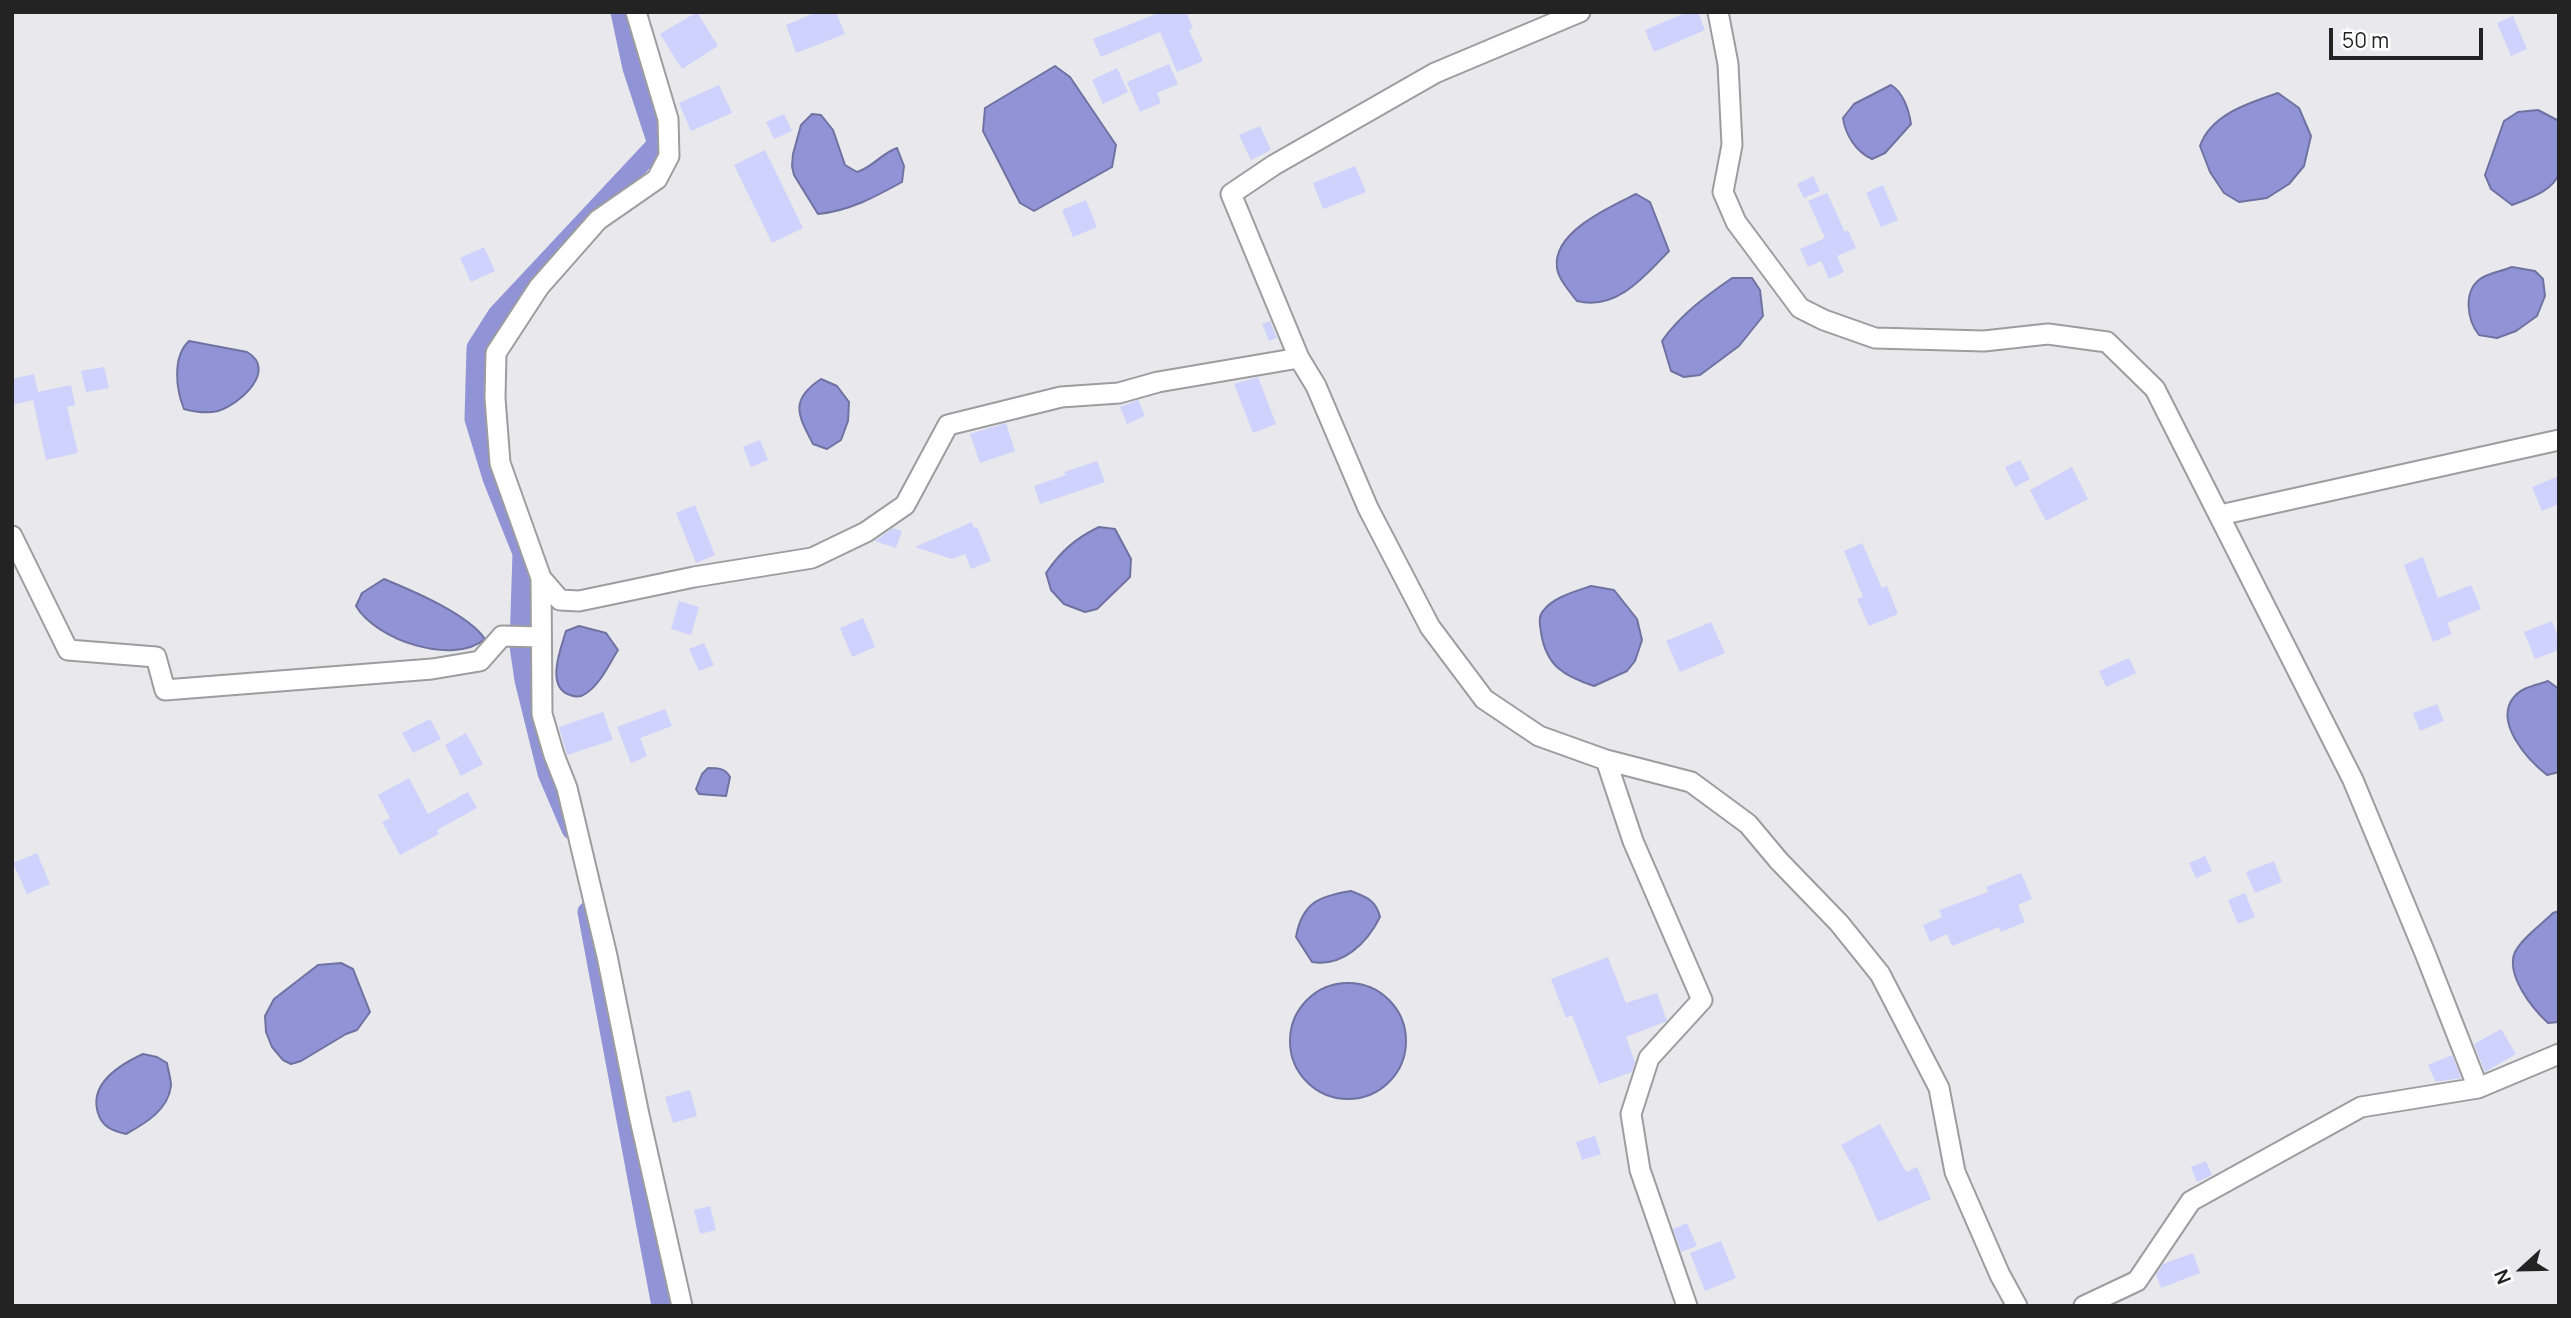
<!DOCTYPE html>
<html>
<head>
<meta charset="utf-8">
<style>
	body { margin:0 }
	#map { position:relative; width:2571px; height:1318px; overflow:hidden; background:#e9e9ed; font-family:Manrope,sans-serif }
	canvas { display:block }
	.frame { position:absolute; inset:0; border:14px solid #232324; pointer-events:none }
	.north { position:absolute; left:2487px; top:1234px; width:70px; height:70px; -webkit-text-stroke:5px #fff; paint-order:stroke; rotate:248deg; font-size:19px; font-weight:700; line-height:28px; text-align:center; color:#232324 }
	.north::after { content:''; display:block; margin:auto; width:24px; height:32px; background:#232324; clip-path:polygon(50% 0,100% 100%,50% 72%,0 100%) }
	.scale { position:absolute; left:2329px; top:28px; width:154px; height:32px; box-sizing:border-box; border:4px solid #232324; border-top:0; padding-left:9px; font-size:21px; line-height:24px; white-space:nowrap; color:#232324; -webkit-text-stroke:5px #fff; paint-order:stroke }
</style>
</head>
<body>
<div id="map">
<canvas width="2571" height="1318"></canvas>
<div class="frame"></div>
<div class="north">N</div>
<div class="scale">50 m</div>
</div>
<script>
const context = document.querySelector('canvas').getContext('2d');
context.lineJoin = 'round';
function fill(path, color) { context.fillStyle = color; context.fill(path, 'evenodd'); }
function stroke(path, color, width, dash) { context.strokeStyle = color; context.lineWidth = width; context.lineCap = dash ? 'butt' : 'round'; context.setLineDash(dash || []); context.stroke(path); }
const water = new Path2D(`
	M1055 66 1070 77 1116 145 1112 167 1034 211 1020 203 983 131 985 108Z
	M1891 85C1903 92 1909 110 1911 124L1885 153 1872 159C1856 152 1845 134 1843 118L1854 104Z
	M2278 93 2299 108 2311 136 2304 166 2289 184 2267 198 2239 202 2224 193 2210 172 2200 146C2211 114 2249 103 2278 93Z
	M2538 110 2559 121C2559 135 2562 161 2559 173 2554 191 2527 199 2512 205L2491 189 2485 175 2504 121 2518 112Z
	M812 114 821 115 833 130 845 165 857 172C873 167 882 153 897 148L904 166 902 182C875 197 849 211 818 214L794 175 792 166 793 154 801 125Z
	M1636 194 1650 202 1669 251C1644 277 1616 311 1577 301 1570 292 1559 280 1557 268 1552 232 1610 207 1636 194Z
	M2512 267 2535 271 2543 279 2545 296 2537 316 2516 331 2497 338 2479 335C2467 320 2463 292 2480 279 2488 273 2503 271 2512 267Z
	M1732 278H1752L1760 290 1763 316 1739 346 1700 375 1684 377 1671 371 1662 341C1680 315 1706 296 1732 278Z
	M189 341 247 352C278 370 240 404 218 411 206 414 195 412 184 409 176 389 172 357 189 341Z
	M821 379 837 386 849 402 848 421 841 440 827 449 813 444C798 415 789 400 821 379Z
	M1099 527 1115 529 1131 559 1130 577 1097 609 1085 612 1064 604 1051 590 1046 573C1061 551 1076 538 1099 527Z
	M384 579C413 591 468 614 485 639 453 666 376 640 356 606L362 593Z
	M1591 586 1614 590 1637 619 1642 640 1635 661 1627 671 1594 686C1564 676 1546 666 1541 632 1540 625 1538 617 1543 611 1553 597 1577 591 1591 586Z
	M579 626 606 633 618 650C609 664 600 685 585 694 581 697 575 697 570 695 545 687 561 648 566 631Z
	M2548 681 2559 689V772L2547 775C2528 760 2493 722 2514 697 2522 687 2537 685 2548 681Z
	M708 768C718 768 725 768 730 777L726 796 699 794 696 789 702 774Z
	M1351 891C1366 897 1376 900 1380 917 1367 943 1343 967 1312 962L1296 937C1302 903 1319 896 1351 891Z
	M2559 911V1022L2548 1023C2533 1009 2505 975 2515 952 2523 937 2541 925 2553 913Z
	M341 963 353 969 370 1012 357 1030 346 1034 301 1061 291 1064 283 1060 272 1047 266 1032 265 1016 274 999 318 965Z
	M1290 1041a58 58 0 1 1 116 0a58 58 0 1 1-116 0Z
	M143 1054 157 1057 167 1063C168 1070 171 1079 171 1086 168 1110 146 1123 126 1134 113 1131 102 1127 98 1113 89 1084 119 1065 143 1054Z`);
const canal = new Path2D(`
	M572 829 548 773 525 680 520 646 523 553 493 478 475 419 477 348 498 315 658 144 633 68 621 12
	M588 912 662 1306`);
const building = new Path2D(`
	M697 12 718 46 682 69 660 34Z
	M817 12H836L845 34 796 53 786 25Z
	M1161 12H1186L1193 28 1189 30 1203 61 1177 72 1160 32 1101 57 1093 39Z
	M1688 12H1698L1705 30 1654 52 1645 30Z
	M2513 16 2527 49 2511 56 2497 23Z
	M1169 64 1178 84 1157 93 1161 103 1140 112 1127 82Z
	M1117 68 1128 92 1103 104 1092 80Z
	M719 85 732 113 691 131 679 103Z
	M784 114 792 131 774 139 766 122Z
	M1260 126 1271 150 1251 160 1239 135Z
	M765 150 803 228 772 243 734 165Z
	M1355 166 1366 192 1323 209 1313 183Z
	M1813 176 1820 191 1804 198 1797 184Z
	M1883 185 1898 220 1881 227 1866 193Z
	M1827 193 1845 232 1848 230 1856 248 1837 256 1844 272 1829 279 1821 261 1808 267 1800 249 1825 238 1808 201Z
	M1086 200 1097 227 1073 237 1062 210Z
	M484 247 495 271 471 282 460 258Z
	M1270 321 1277 338 1269 341 1262 324Z
	M104 367 109 388 86 392 81 371Z
	M34 374 38 392 71 385 75 405 67 407 78 453 46 460 33 400 12 405V379Z
	M1258 377 1276 424 1253 433 1234 384Z
	M1138 400 1145 416 1127 424 1120 407Z
	M1006 423 1015 451 980 463 970 434Z
	M760 440 768 460 751 467 743 447Z
	M2020 460 2030 479 2015 487 2005 467Z
	M1097 461 1105 482 1040 504 1034 486 1066 475 1064 472Z
	M2072 467 2088 499 2046 521 2030 490Z
	M2559 476V504L2542 511 2532 487Z
	M695 505 715 555 696 563 676 513Z
	M972 522 974 528 977 527 991 561 971 569 965 554 952 559 915 547Z
	M893 528 902 531 896 548 875 541Z
	M1862 543 1882 588 1887 586 1898 614 1869 626 1857 599 1863 597 1844 551Z
	M2423 557 2438 598 2471 585 2481 609 2447 623 2452 634 2433 642 2404 565Z
	M679 601 699 607 691 635 671 629Z
	M863 618 875 647 852 657 840 628Z
	M2552 621 2559 639V650L2535 659 2524 632Z
	M1711 622 1725 653 1680 672 1666 641Z
	M704 643 714 665 699 671 689 649Z
	M2129 658 2136 673 2106 687 2099 671Z
	M2437 704 2444 721 2420 731 2413 713Z
	M665 709 672 726 640 738 647 756 631 763 617 727Z
	M603 712 613 740 567 755 559 727Z
	M430 719 441 739 413 753 402 733Z
	M466 733 483 764 461 776 445 745Z
	M409 778 428 814 468 792 477 808 437 830 439 834 400 855 382 822 390 818 378 795Z
	M37 853 50 884 27 894 13 863Z
	M2205 856 2212 871 2196 878 2189 863Z
	M2274 861 2282 882 2255 893 2246 872Z
	M2021 873 2032 899 2018 905 2025 922 2001 932 1999 927 1952 946 1947 934 1930 942 1923 925 1942 917 1939 910 1988 892 1986 887Z
	M2245 893 2255 917 2238 924 2228 900Z
	M1608 957 1626 1003 1657 993 1667 1021 1626 1037 1635 1062 1632 1072 1599 1084 1572 1015 1566 1018 1551 979Z
	M2501 1029 2516 1054 2485 1072 2474 1044Z
	M2452 1055 2461 1078 2436 1082 2428 1065Z
	M690 1090 697 1116 673 1123 665 1097Z
	M1880 1124 1906 1172 1917 1167 1931 1199 1878 1222 1854 1168 1841 1145Z
	M1595 1136 1601 1154 1582 1160 1576 1142Z
	M2206 1161 2212 1175 2197 1182 2191 1167Z
	M710 1206 716 1230 700 1234 694 1210Z
	M1687 1223 1697 1246 1681 1252 1673 1229Z
	M1721 1241 1736 1278 1705 1291 1690 1253Z
	M2193 1253 2200 1273 2161 1288 2156 1274 2163 1264Z`);
const minor = new Path2D(`
	M636 12 668 119 669 156 657 179 598 220 539 287 496 353 495 398 500 463 541 578 542 714 554 755 567 788 607 956 639 1115 682 1306
	M1718 12 1728 64 1732 145 1723 192 1736 222 1800 308 1824 320 1875 338 1984 341 2048 334 2107 342 2155 389 2353 780 2425 953 2478 1088
	M1299 358 1231 194 1274 165 1435 73 1580 12
	M2220 515 2559 440
	M12 536 68 650 156 657 165 690 432 669 480 661 502 636 541 637
	M541 578 560 600 579 601 694 577 812 558 866 532 905 505 948 425 1061 397 1119 393 1158 382 1299 358 1316 386 1368 508 1430 627 1484 699 1539 736 1606 760 1691 782 1748 824 1779 861 1839 923 1880 974 1939 1088 1955 1172 2000 1275 2017 1306
	M1606 760 1633 841 1702 1000 1649 1058 1631 1114 1640 1170 1687 1306
	M2084 1306 2137 1281 2191 1201 2361 1107 2478 1088 2559 1054`);
fill(water, '#9094d7');
stroke(water, '#6f72a1', 2);
stroke(canal, '#9094d7', 21);
fill(building, '#ced2fc');
stroke(minor, '#9d9da0', 23);
stroke(minor, '#fff', 19);
</script>
</body>
</html>
